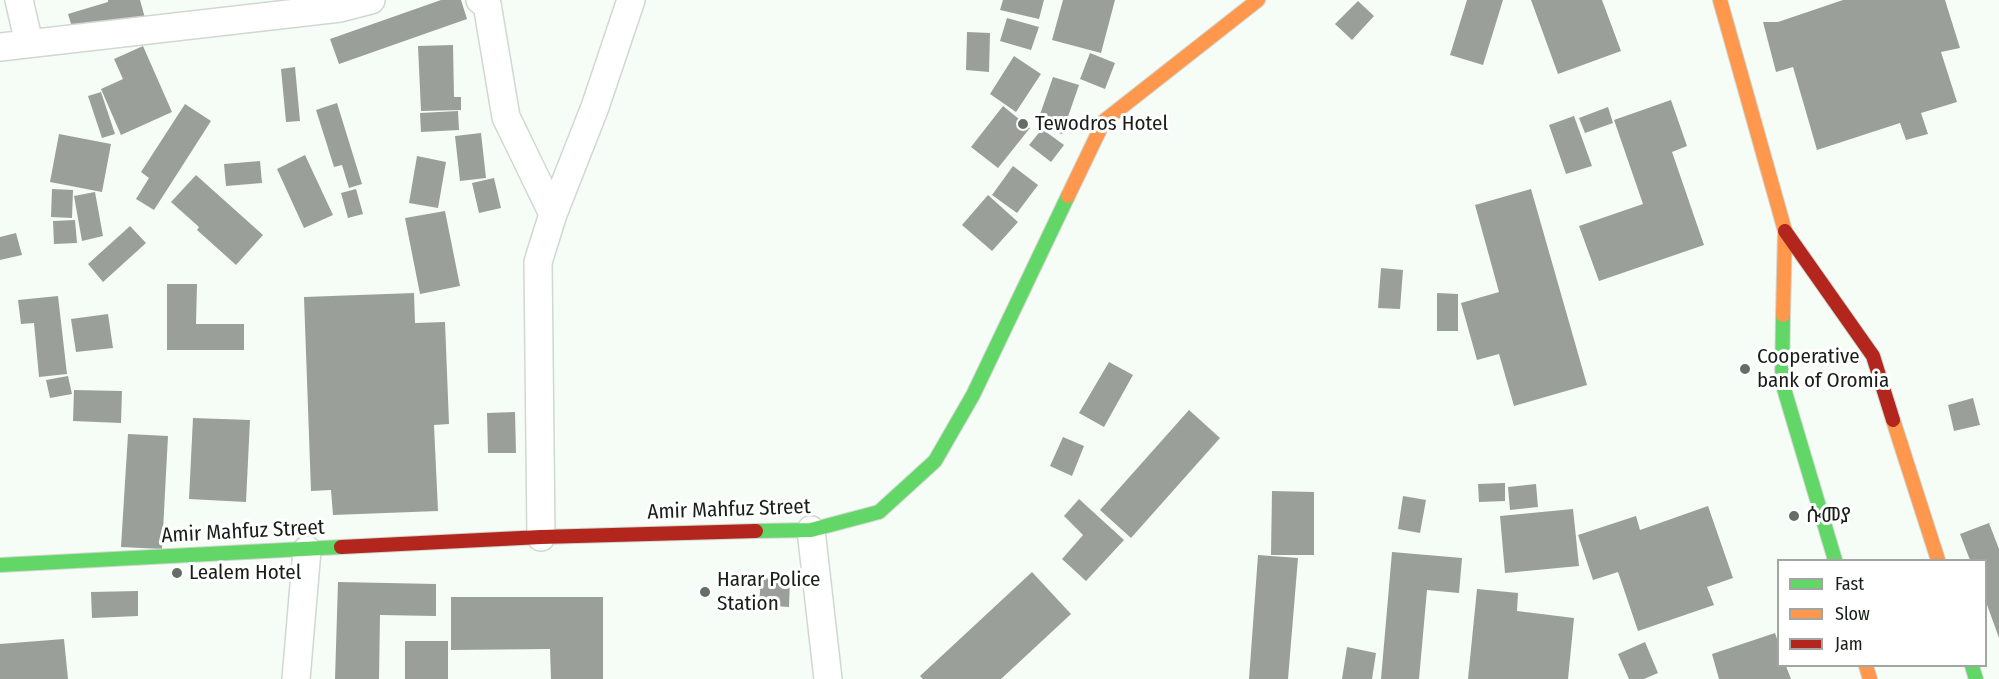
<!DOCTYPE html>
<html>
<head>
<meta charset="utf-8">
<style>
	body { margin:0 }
	#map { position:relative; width:1999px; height:679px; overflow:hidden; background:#f6fcf6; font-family:"Fira Sans Condensed",sans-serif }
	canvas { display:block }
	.legend { position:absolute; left:1777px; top:559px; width:210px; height:108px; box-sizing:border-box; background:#fff; border:2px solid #a3a5a3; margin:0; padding:8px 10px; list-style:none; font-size:18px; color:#181e19 }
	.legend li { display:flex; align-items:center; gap:12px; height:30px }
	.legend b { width:30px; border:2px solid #a3a5a3 }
</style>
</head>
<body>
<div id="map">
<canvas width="1999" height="679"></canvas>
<ul class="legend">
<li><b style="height:8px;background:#63d668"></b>Fast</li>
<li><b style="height:8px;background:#ff974d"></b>Slow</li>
<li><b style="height:8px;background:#b3261e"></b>Jam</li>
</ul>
</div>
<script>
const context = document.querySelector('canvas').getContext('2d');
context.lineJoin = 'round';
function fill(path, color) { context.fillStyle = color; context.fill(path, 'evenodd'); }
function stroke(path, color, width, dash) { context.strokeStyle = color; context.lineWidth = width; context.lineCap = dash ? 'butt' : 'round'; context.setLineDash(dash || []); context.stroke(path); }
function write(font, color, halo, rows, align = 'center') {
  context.font = font + ' "Fira Sans Condensed","Noto Sans Ethiopic",sans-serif'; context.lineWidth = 6; context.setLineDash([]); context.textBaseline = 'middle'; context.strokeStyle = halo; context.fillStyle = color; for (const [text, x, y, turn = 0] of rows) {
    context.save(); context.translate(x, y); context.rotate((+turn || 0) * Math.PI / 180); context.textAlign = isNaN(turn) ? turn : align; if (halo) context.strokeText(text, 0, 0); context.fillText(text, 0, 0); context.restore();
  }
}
const building = new Path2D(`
	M108 0H140L145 18 75 37 68 14 108 2Z
	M441 0H461L467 19 339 64 330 39Z
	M1003 0H1044L1039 19 1000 10Z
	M1063 0H1115L1101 53 1052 40Z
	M1467 0H1503L1483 65 1450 55Z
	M1531 0H1602L1621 51 1558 74Z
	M1843 0H1945L1960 48 1941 52 1957 102 1921 113 1928 134 1906 140 1900 123 1817 150 1793 67 1776 72 1763 22H1778Z
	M1358 1 1374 16 1352 40 1335 24Z
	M1007 18 1039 27 1031 50 1000 41Z
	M967 32 990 33 989 72 966 70Z
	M453 45 454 97H461V110L421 111 418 46Z
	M143 46 172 112 121 135 101 89 123 79 114 59Z
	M1090 53 1115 63 1105 89 1080 79Z
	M1014 56 1041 74 1016 112 990 94Z
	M295 67 300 121 286 122 281 69Z
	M1053 77 1079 85 1062 134 1036 126Z
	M101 92 115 134 102 138 88 96Z
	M1671 100 1687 146 1672 152 1704 245 1599 281 1579 226 1643 204 1614 120Z
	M337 103 362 184 349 188 342 165 334 167 316 110Z
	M185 104 211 121 154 210 136 199 149 178 141 172Z
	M1003 106 1030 128 998 168 971 147Z
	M1608 107 1613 123 1585 133 1579 118Z
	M458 111 459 130 421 132 420 113Z
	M1574 116 1592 166 1566 174 1549 125Z
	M1042 129 1064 145 1051 162 1029 145Z
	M481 133 486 178 460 181 455 136Z
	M59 134 111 144 102 192 50 182Z
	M305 155 333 215 304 228 277 169Z
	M417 156 446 162 438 208 409 203Z
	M260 161 262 183 226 186 224 164Z
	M1013 166 1038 185 1017 213 992 195Z
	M196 175 263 235 236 265 197 230 199 227 171 202Z
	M494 178 501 208 479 213 472 183Z
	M52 189 73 190 72 218 51 217Z
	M356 189 363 214 348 218 341 193Z
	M1531 189 1587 385 1514 406 1499 354 1477 360 1461 303 1499 292 1475 205Z
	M95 192 103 236 82 241 74 196Z
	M988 195 1018 222 992 251 962 225Z
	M445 211 460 286 420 294 405 218Z
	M75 220 77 243 54 244 53 221Z
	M130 226 146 243 103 282 88 264Z
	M16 233 22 255 0 260V237Z
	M1381 268 1403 270 1400 309 1378 308Z
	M167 284H197L196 324H244V350H167Z
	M414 293 415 323 445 322 449 424 434 425 438 511 333 515 331 490 311 491 304 297Z
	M1437 293 1458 294V331H1437Z
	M58 296 67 374 39 377 34 323 21 324 18 300Z
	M108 314 113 348 76 352 71 319Z
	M1109 362 1133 375 1104 427 1079 413Z
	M68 376 72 394 50 398 46 380Z
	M74 390 122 391 121 423 73 421Z
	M1973 398 1980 425 1954 431 1948 405Z
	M1189 410 1220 438 1131 538 1100 510Z
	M515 412 516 453H488L487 413Z
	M193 418 250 420 246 502 189 499Z
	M128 434 168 436 162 549 121 547Z
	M1063 437 1084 446 1072 476 1050 466Z
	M1505 483V501L1479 502 1478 484Z
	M1536 484 1538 507 1510 510 1508 487Z
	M1272 491 1314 492V555H1271Z
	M1403 496 1426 500 1420 533 1398 529Z
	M1079 499 1124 540 1086 581 1062 559 1083 535 1064 516Z
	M1708 506 1733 578 1707 587 1714 605 1638 631 1618 572 1593 580 1578 535 1636 516 1640 530Z
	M1573 509 1579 566 1505 573 1500 516Z
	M1989 523 1999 549V638L1986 602V560H1970L1960 534Z
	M1392 552 1462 558 1459 593 1427 590 1419 679H1381Z
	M1258 555 1298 558 1288 679H1249Z
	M1032 572 1071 614 1001 679H923L920 676Z
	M761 578 790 580 789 607 759 605Z
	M338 582 436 584V616L380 615 379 679H335Z
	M1477 589 1518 593 1517 611 1574 618 1568 679H1468Z
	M138 591V616L92 618 91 592Z
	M451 597H603V679H551L550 649 451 650Z
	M1775 633 1778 642V666H1786L1791 679H1719L1712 654Z
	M64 639 68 679H0V644Z
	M405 641H448V679H405Z
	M1645 642 1658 673 1644 679H1629L1618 654Z
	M1347 647 1376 653 1372 679H1342Z`);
const street = new Path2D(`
	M19 0 29 43
	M480 0 487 4 506 117 553 214
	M0 47 340 8 371 0
	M811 530 828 679
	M541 537 538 262 553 214 595 107 631 0
	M296 679 307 550`);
const fast = new Path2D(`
	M1783 315 1782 382 1835 560
	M756 531 811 530 879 512 935 461 973 395 1068 196
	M0 565 341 547
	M1972 666 1976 679`);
const slow = new Path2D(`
	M1720 0 1785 231 1783 315
	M1068 196 1104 121 1258 0
	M1893 420 1938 560
	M1866 666 1870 679`);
const jam = new Path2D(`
	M1785 231 1873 356 1893 420
	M341 547 541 537 756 531`);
const markers = [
	[1023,124,6,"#666c66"],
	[1745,369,6,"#666c66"],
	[1794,516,6,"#666c66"],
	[177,573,6,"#666c66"],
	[705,592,6,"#666c66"]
];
const poiNames = [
	["Tewodros Hotel",1035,124],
	["Cooperative",1757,357],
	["bank of Oromia",1757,381],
	["ሱመያ",1806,516],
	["Lealem Hotel",189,573],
	["Harar Police",717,580],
	["Station",717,604]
];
const streetNames = [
	["Amir Mahfuz Street",729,510,-2],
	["Amir Mahfuz Street",243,532,-3]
];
fill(building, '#9a9f9a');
stroke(street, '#d1d7d1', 30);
stroke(fast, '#d1d7d1', 16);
stroke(slow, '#d1d7d1', 16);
stroke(jam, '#d1d7d1', 16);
stroke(street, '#fefffe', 27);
stroke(fast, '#63d668', 14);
stroke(slow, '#ff974d', 14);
stroke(jam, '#b3261e', 14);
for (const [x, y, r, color] of markers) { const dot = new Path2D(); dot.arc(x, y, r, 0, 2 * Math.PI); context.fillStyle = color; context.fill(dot); stroke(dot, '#fff', 2); }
write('21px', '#181e19', '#fff', poiNames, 'left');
write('21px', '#181e19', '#fff', streetNames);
</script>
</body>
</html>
